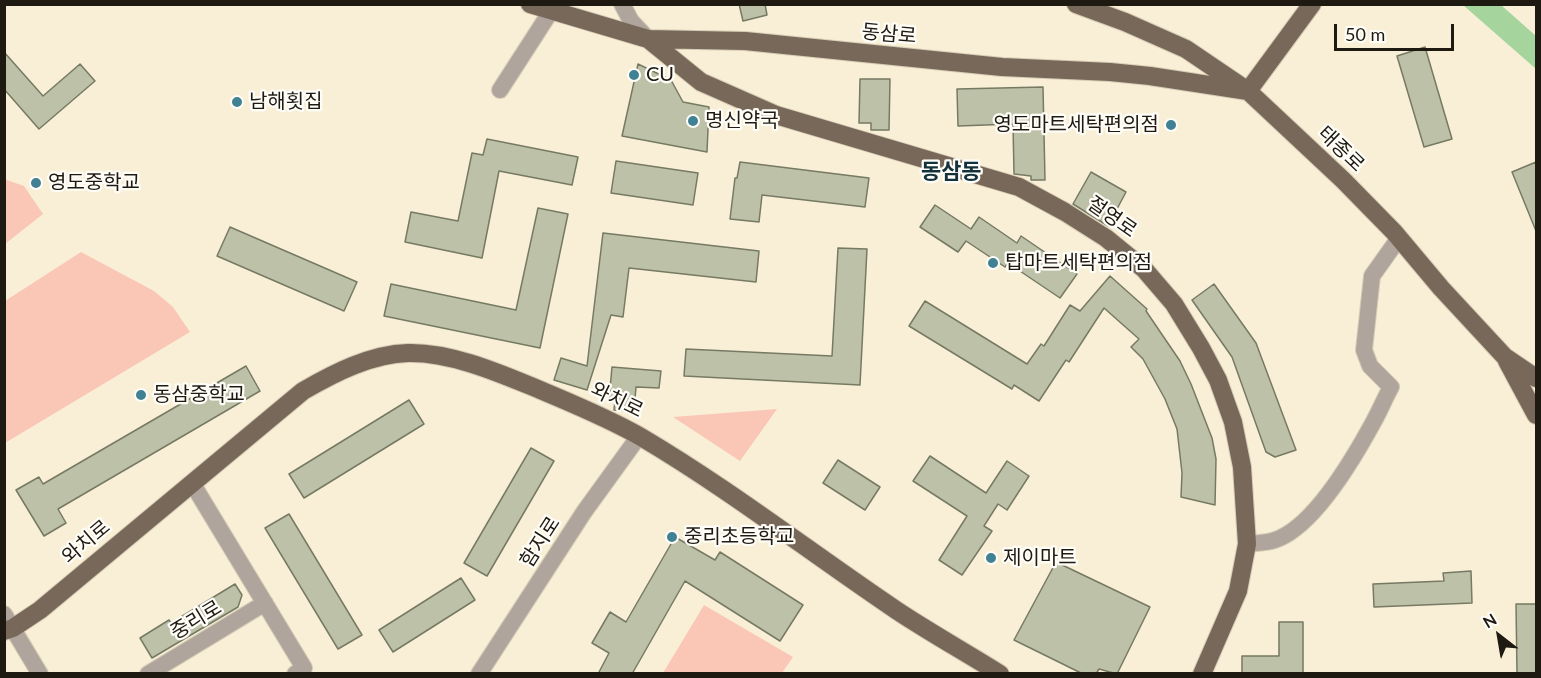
<!DOCTYPE html>
<html>
<head>
<meta charset="utf-8">
<style>
	body { margin:0 }
	#map { position:relative; width:1541px; height:678px; overflow:hidden; background:#f9efd6; font-family:Lato,sans-serif }
	canvas { display:block }
	.frame { position:absolute; inset:0; border:6px solid #1e1a11; pointer-events:none }
	.north { position:absolute; left:1469px; top:606px; width:60px; height:60px; -webkit-text-stroke:4px #fffdf8; paint-order:stroke; rotate:329deg; font-size:16px; font-weight:700; line-height:24px; text-align:center; color:#1e1a11 }
	.north::after { content:''; display:block; margin:auto; width:21px; height:27px; background:#1e1a11; clip-path:polygon(50% 0,100% 100%,50% 72%,0 100%) }
	.scale { position:absolute; left:1334px; top:24px; width:120px; height:27px; box-sizing:border-box; border:3px solid #1e1a11; border-top:0; padding-left:8px; font-size:18px; line-height:21px; white-space:nowrap; color:#1e1a11; -webkit-text-stroke:4px #fffdf8; paint-order:stroke }
</style>
</head>
<body>
<div id="map">
<canvas width="1541" height="678"></canvas>
<div class="frame"></div>
<div class="north">N</div>
<div class="scale">50 m</div>
</div>
<script>
const context = document.querySelector('canvas').getContext('2d');
context.lineJoin = 'round';
function fill(path, color) { context.fillStyle = color; context.fill(path, 'evenodd'); }
function stroke(path, color, width, dash) { context.strokeStyle = color; context.lineWidth = width; context.lineCap = dash ? 'butt' : 'round'; context.setLineDash(dash || []); context.stroke(path); }
function write(font, color, halo, rows, align = 'center') {
  context.font = font + ' Lato,"Noto Sans KR",sans-serif'; context.lineWidth = 4.5; context.setLineDash([]); context.textBaseline = 'middle'; context.strokeStyle = halo; context.fillStyle = color; for (const [text, x, y, turn = 0] of rows) {
    context.save(); context.translate(x, y); context.rotate((+turn || 0) * Math.PI / 180); context.textAlign = isNaN(turn) ? turn : align; if (halo) context.strokeText(text, 0, 0); context.fillText(text, 0, 0); context.restore();
  }
}
const green = new Path2D(`
	M4 179 24 186 43 214 5 244Z
	M81 252 154 291 173 307 190 332 5 443V301Z
	M777 409 740 461 673 417Z
	M704 605 793 657 782 673H663Z`);
const water = new Path2D(`
	M1463 5H1501L1536 36V69Z`);
const building = new Path2D(`
	M739 4H765L767 15 743 21Z
	M1425 47 1452 139 1424 147 1397 56Z
	M4 52 43 96 80 64 95 81 39 129 4 89Z
	M638 64 671 80 683 102 709 107 707 152 622 136Z
	M860 79H890L889 130H871V123H859Z
	M1043 87 1045 180H1031V176L1014 174 1013 124 958 126 957 89Z
	M487 139 578 157 572 185 499 171 482 258 405 242 411 212 458 221 472 153 483 155Z
	M616 161 698 173 693 205 611 193Z
	M740 162 869 178 865 207 762 195 759 222 730 219 735 178H737Z
	M1536 162V231L1512 172Z
	M1091 172 1126 192 1108 226 1073 204Z
	M935 205 971 229 979 217 1017 243 1021 236 1077 274 1060 298 1008 263 1005 267 966 241 958 252 920 227Z
	M538 208 568 214 540 348 384 316 391 284 516 310Z
	M230 227 357 282 344 311 217 256Z
	M603 233 759 251 756 282 629 268 623 317 611 315 587 390 554 380 561 358 587 366Z
	M838 248 867 249 860 385 684 376 686 349 832 356Z
	M1110 276 1147 309 1146 311 1180 361 1191 384 1212 438 1216 459 1215 505 1181 497 1182 473 1177 429 1165 399 1143 359 1131 347 1139 339 1104 308 1069 362 1066 360 1039 401 1014 385 1012 389 909 326 925 301 1027 364 1041 344 1044 346 1070 305 1080 311Z
	M1214 284 1256 343 1296 450 1275 457 1266 452 1232 357 1192 300Z
	M246 366 260 391 58 509 66 523 44 536 16 490 39 477 43 484Z
	M612 367 661 371 659 388 636 387 634 411 614 410 615 400H609Z
	M409 400 424 424 304 498 289 474Z
	M531 448 554 461 487 576 464 563Z
	M930 456 986 493 1007 461 1029 476 1007 510 998 504 984 526 992 531 962 575 939 560 967 516 913 481Z
	M838 460 880 487 865 510 823 483Z
	M289 514 362 635 338 649 265 528Z
	M675 537 715 560 720 552 803 605 780 641 685 581 632 674H598L609 653 592 643 610 612 626 622Z
	M1056 562 1150 607 1117 674 1099 669 1096 674H1083L1014 640Z
	M1471 571 1472 603 1374 607 1373 584 1444 581 1443 573Z
	M461 578 475 600 393 652 379 630Z
	M235 584 242 595 238 607 152 658 140 638 169 620 171 623Z
	M1516 604H1536V674H1517Z
	M1279 622H1303V674H1242V656H1279Z`);
const minor = new Path2D(`
	M622 4 631 21 648 39
	M500 90 551 11
	M192 483 304 668 295 674
	M1247 544C1256 543 1266 543 1275 540 1314 527 1355 456 1374 421 1380 410 1385 398 1391 387L1370 366 1364 350 1372 276 1399 238
	M4 614 40 674
	M148 674 265 603
	M479 674 584 512 639 436`);
const major = new Path2D(`
	M530 4 648 39 745 41 1002 67 1110 72 1150 76 1248 91 1312 4
	M1076 4 1125 22 1186 49 1248 91 1343 180 1394 232 1441 288 1505 357 1536 378
	M648 39 701 82 776 115 1019 187 1065 212 1106 238 1144 269 1174 304 1201 348 1218 380 1233 422 1242 467 1247 544 1238 591 1202 674
	M1507 361 1536 415
	M4 631 13 628 40 610 303 391C334 373 371 354 408 353 451 352 499 373 538 389 573 404 608 418 641 437 729 489 810 552 896 610 929 632 965 652 1000 674`);
const markers = [
	[634,75,6,"#408194"],
	[237,102,6,"#408194"],
	[693,121,6,"#408194"],
	[1171,125,6,"#408194"],
	[36,183,6,"#408194"],
	[993,263,6,"#408194"],
	[141,395,6,"#408194"],
	[672,537,6,"#408194"],
	[991,558,6,"#408194"]
];
const streetNames = [
	["동삼로",889,34,5],
	["태종로",1341,149,44],
	["절영로",1112,217,35],
	["와치로",617,400,26],
	["와치로",86,542,-40],
	["함지로",540,542,-57],
	["중리로",196,620,-31]
];
const poiNames = [
	["CU",646,75],
	["남해횟집",249,102],
	["명신약국",705,121],
	["영도마트세탁편의점",1159,125,"right"],
	["영도중학교",48,183],
	["탑마트세탁편의점",1005,263],
	["동삼중학교",153,395],
	["중리초등학교",684,537],
	["제이마트",1003,558]
];
const quarterNames = [
	["동삼동",951,172]
];
fill(green, '#fac7b7');
fill(water, '#a5d59d');
fill(building, '#bdc1a8');
stroke(building, '#767a63', 1.5);
stroke(minor, '#d6cdb6', 18);
stroke(major, '#d6cdb6', 20);
stroke(minor, '#afa59d', 16);
stroke(major, '#786859', 18);
for (const [x, y, r, color] of markers) { const dot = new Path2D(); dot.arc(x, y, r, 0, 2 * Math.PI); context.fillStyle = color; context.fill(dot); stroke(dot, '#fffdf8', 2); }
write('20px', '#1e1a11', '#fffdf8', streetNames);
write('20px', '#1e1a11', '#fffdf8', poiNames, 'left');
write('bold 22px', '#13323b', '#fffdf8', quarterNames);
</script>
</body>
</html>
